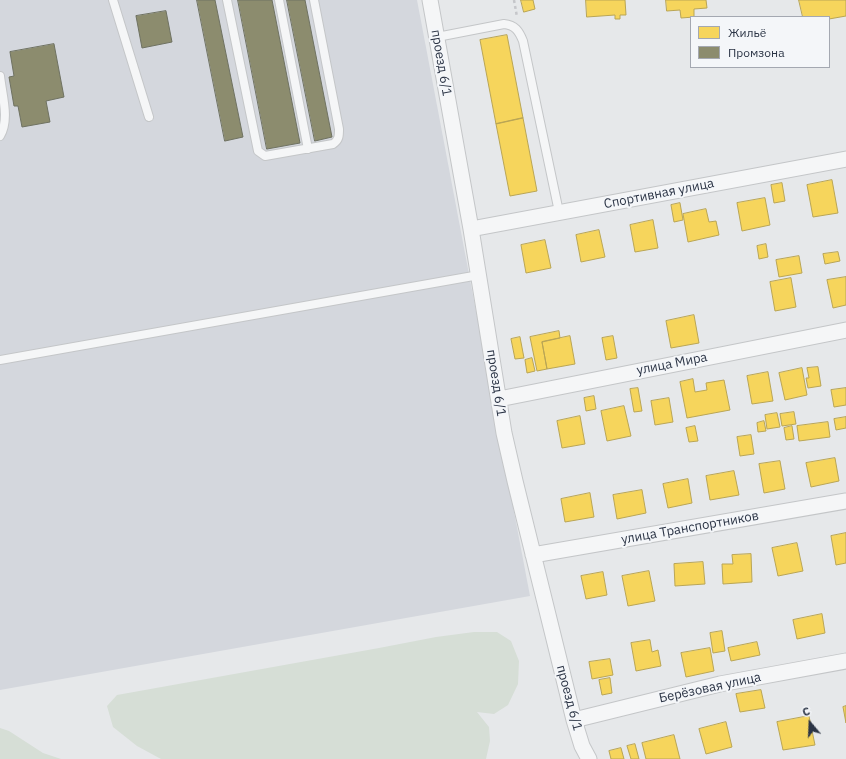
<!DOCTYPE html>
<html>
<head>
<meta charset="utf-8">
<style>
	body { margin:0 }
	#map { position:relative; width:846px; height:759px; overflow:hidden; background:#e6e8ea; font-family:"IBM Plex Sans",sans-serif }
	canvas { display:block }
	.legend { position:absolute; left:690px; top:16px; width:140px; height:52px; box-sizing:border-box; background:#f4f6f9; border:1px solid #a4a8b1; margin:0; padding:5px 7px; list-style:none; font-size:12px; color:#2b3445 }
	.legend li { display:flex; align-items:center; gap:8px; height:20px }
	.legend b { width:20px; border:1px solid #a4a8b1 }
	.north { position:absolute; left:790px; top:703px; width:40px; height:40px; -webkit-text-stroke:3px #f4f6f9; paint-order:stroke; rotate:341deg; font-size:11px; font-weight:700; line-height:16px; text-align:center; color:#2b3445 }
	.north::after { content:''; display:block; margin:auto; width:14px; height:18px; background:#2b3445; clip-path:polygon(50% 0,100% 100%,50% 72%,0 100%) }
</style>
</head>
<body>
<div id="map">
<canvas width="846" height="759"></canvas>
<ul class="legend">
<li><b style="height:11px;background:#f6d55c"></b>Жильё</li>
<li><b style="height:11px;background:#8c8c6e"></b>Промзона</li>
</ul>
<div class="north">С</div>
</div>
<script>
const context = document.querySelector('canvas').getContext('2d');
context.lineJoin = 'round';
function fill(path, color) { context.fillStyle = color; context.fill(path, 'evenodd'); }
function stroke(path, color, width, dash) { context.strokeStyle = color; context.lineWidth = width; context.lineCap = dash ? 'butt' : 'round'; context.setLineDash(dash || []); context.stroke(path); }
function write(font, color, halo, rows, align = 'center') {
  context.font = font + ' "IBM Plex Sans",sans-serif'; context.lineWidth = 4; context.setLineDash([]); context.textBaseline = 'middle'; context.strokeStyle = halo; context.fillStyle = color; for (const [text, x, y, turn = 0] of rows) {
    context.save(); context.translate(x, y); context.rotate((+turn || 0) * Math.PI / 180); context.textAlign = isNaN(turn) ? turn : align; if (halo) context.strokeText(text, 0, 0); context.fillText(text, 0, 0); context.restore();
  }
}
const built = new Path2D(`
	M0 0H417L530 596 0 690Z`);
const green = new Path2D(`
	M474 632H497L511 641 519 661 518 684 508 705 494 714 477 712 489 727 490 741 486 759H161L137 746 113 727 107 706 117 695 379 648 436 637Z
	M0 728 9 731 43 753 61 759H0Z`);
const homes = new Path2D(`
	M521 0H533L535 9 524 12Z
	M586 0H625L626 15H620V19H615V15L587 17Z
	M666 0H706L707 8 694 9V17L681 18 680 10 667 11Z
	M799 0H846V16L829 19V17H803Z
	M507 35 523 118 496 124 480 40Z
	M523 118 537 191 510 196 496 124Z
	M832 180 838 213 813 217 807 185Z
	M782 183 785 201 774 203 771 185Z
	M765 198 770 225 742 231 737 203Z
	M680 203 683 220 674 222 671 205Z
	M706 209 709 222 716 221 719 235 688 242 683 214Z
	M653 220 658 248 635 252 630 225Z
	M599 230 605 257 581 262 576 235Z
	M545 240 551 268 526 273 521 245Z
	M766 244 768 257 759 259 757 246Z
	M838 252 840 261 825 264 823 254Z
	M799 256 802 273 779 277 776 260Z
	M846 277V305L833 308 827 280Z
	M791 278 796 307 775 311 770 282Z
	M694 315 699 343 671 348 666 321Z
	M559 331 560 338 542 342 547 369 537 371 530 337Z
	M570 336 575 364 547 369 542 342Z
	M613 336 617 358 606 360 602 338Z
	M520 337 524 358 515 359 511 339Z
	M532 358 535 371 527 373 525 360Z
	M818 367 821 386 808 388 806 378H809L807 368Z
	M802 368 807 395 785 400 779 373Z
	M768 372 773 401 752 404 747 376Z
	M693 379 695 392 707 390 706 383 724 380 730 410 687 418 680 382Z
	M638 388 642 411 634 412 630 389Z
	M846 388V405L834 407 831 390Z
	M594 396 596 409 586 411 584 398Z
	M669 398 673 422 655 425 651 401Z
	M624 406 631 436 607 441 601 411Z
	M794 412 796 424 782 426 780 414Z
	M777 413 780 427 767 429 765 415Z
	M580 416 585 444 562 448 557 421Z
	M846 417V428L836 430 834 419Z
	M764 421 766 431 758 432 757 423Z
	M828 422 830 437 799 441 797 426Z
	M695 426 698 441 689 442 686 428Z
	M792 426 794 439 786 440 784 428Z
	M751 435 754 454 740 456 737 437Z
	M835 458 839 481 811 487 806 463Z
	M780 461 785 489 764 493 759 464Z
	M734 471 739 495 710 500 706 476Z
	M688 479 692 503 668 508 663 484Z
	M642 490 646 513 617 519 613 495Z
	M590 493 594 517 565 522 561 499Z
	M846 533V563L836 565 831 536Z
	M797 543 803 571 778 576 772 548Z
	M751 554 752 582 723 584 722 564H733L732 555Z
	M703 562 705 584 675 586 674 564Z
	M649 571 655 601 628 606 622 576Z
	M603 572 607 595 586 599 581 576Z
	M822 614 825 633 797 639 793 620Z
	M722 631 725 651 713 653 710 633Z
	M650 640 652 652 658 650 661 666 636 671 631 643Z
	M757 642 760 655 731 661 728 648Z
	M710 648 714 671 686 677 681 653Z
	M610 659 613 675 592 679 589 662Z
	M610 678 612 693 602 695 599 680Z
	M761 690 765 708 740 712 736 694Z
	M846 706V723L843 707Z
	M809 716 815 745 783 750 777 722Z
	M726 722 732 747 706 754 699 729Z
	M674 735 680 759H646L642 743Z
	M635 744 639 759H631L627 746Z
	M621 748 624 759H611L609 751Z`);
const industry = new Path2D(`
	M197 0H215L243 137 225 141Z
	M238 0H272L300 143 267 149Z
	M287 0H305L332 137 315 141Z
	M166 11 172 42 142 48 136 16Z
	M54 44 64 97 46 101 50 122 22 127 18 106H14L9 77 14 76 10 52Z`);
const path = new Path2D(`
	M514 0 517 17`);
const service = new Path2D(`
	M113 0 149 117
	M227 0 258 151 265 156 333 144C339 140 339 136 339 129L314 0
	M279 0 308 149
	M437 37 504 24C515 25 519 31 523 41L559 212
	M0 76C2 95 10 119 0 136
	M0 360 479 275`);
const minor = new Path2D(`
	M430 0 471 229 504 433 515 481 574 720 582 746 589 759
	M471 229 846 159
	M499 399 846 330
	M533 555 846 501
	M574 720 720 684 846 661`);
const streetNames = [
	["проезд 6/1",441,63,80],
	["Спортивная улица",659,194,-11],
	["улица Мира",672,364,-11],
	["проезд 6/1",496,383,81],
	["улица Транспортников",690,528,-10],
	["Берёзовая улица",710,688,-12],
	["проезд 6/1",569,698,75]
];
fill(built, '#d4d7dd');
fill(green, '#d6ded6');
fill(homes, '#f6d55c');
stroke(homes, '#b9a555', 1);
fill(industry, '#8c8c6e');
stroke(industry, '#6f7262', 1);
stroke(service, '#c4c6c8', 10);
stroke(minor, '#c4c6c8', 17);
stroke(path, '#c5c6ca', 2.5, [3, 3]);
stroke(service, '#f5f6f7', 8);
stroke(minor, '#f5f6f7', 15);
write('13px', '#2b3445', '#f4f6f9', streetNames);
</script>
</body>
</html>
